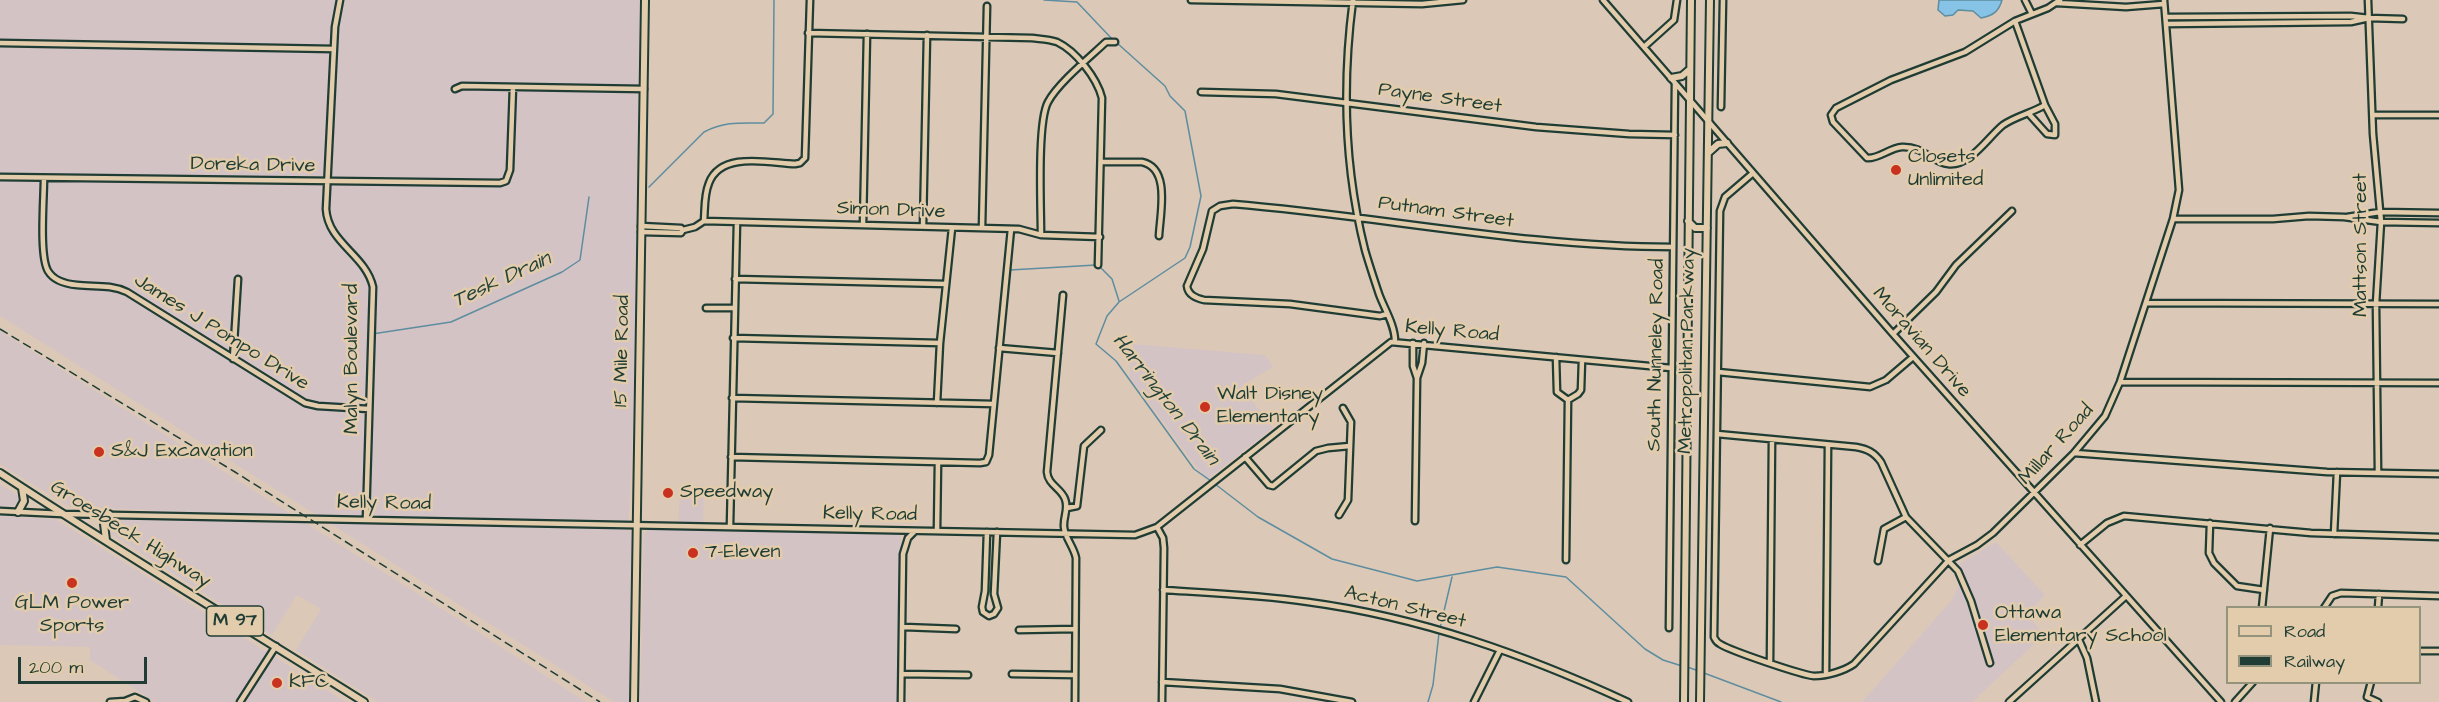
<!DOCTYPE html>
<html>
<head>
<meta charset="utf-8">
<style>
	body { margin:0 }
	#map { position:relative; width:2439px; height:702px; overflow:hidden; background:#dcc8b7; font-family:"Architects Daughter",sans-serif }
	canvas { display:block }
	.legend { position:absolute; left:2226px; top:606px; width:195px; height:78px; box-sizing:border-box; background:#e2ccab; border:2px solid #94937b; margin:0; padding:8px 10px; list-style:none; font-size:18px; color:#1f3d34 }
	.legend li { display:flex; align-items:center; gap:12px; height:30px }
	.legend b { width:30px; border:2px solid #94937b }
	.scale { position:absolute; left:18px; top:657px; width:129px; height:27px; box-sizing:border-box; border:3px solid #1f3d34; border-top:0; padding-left:8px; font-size:18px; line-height:21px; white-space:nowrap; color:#1f3d34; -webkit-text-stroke:4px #e2ccab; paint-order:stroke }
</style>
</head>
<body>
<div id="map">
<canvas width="2439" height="702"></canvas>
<ul class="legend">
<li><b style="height:8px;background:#e2ccab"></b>Road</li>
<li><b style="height:8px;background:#1f3d34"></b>Railway</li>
</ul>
<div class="scale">200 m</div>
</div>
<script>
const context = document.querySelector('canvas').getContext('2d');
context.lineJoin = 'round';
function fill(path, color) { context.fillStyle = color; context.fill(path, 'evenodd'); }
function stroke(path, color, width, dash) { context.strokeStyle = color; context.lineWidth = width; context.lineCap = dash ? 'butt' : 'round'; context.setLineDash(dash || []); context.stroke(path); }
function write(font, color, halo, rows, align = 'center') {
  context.font = font + ' "Architects Daughter",sans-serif'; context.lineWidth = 5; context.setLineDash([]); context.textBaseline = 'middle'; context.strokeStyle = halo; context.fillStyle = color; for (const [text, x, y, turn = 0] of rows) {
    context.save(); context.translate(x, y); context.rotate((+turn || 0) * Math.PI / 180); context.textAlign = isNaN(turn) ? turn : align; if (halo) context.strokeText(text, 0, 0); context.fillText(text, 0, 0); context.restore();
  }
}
const built = new Path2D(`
	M0 0H640L633 433 628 528 632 534 629 702H614L0 316Z
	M0 331 461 621 586 702H378L296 650 321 609 297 595 272 635 221 604 111 534 107 528V522L113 518 149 519V510L70 507 0 464Z
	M1133 344 1265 355 1273 367 1241 386 1273 428 1206 480 1129 376Z
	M0 484 19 496 20 501 18 506 0 507Z
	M680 485H704L703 529 901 534 899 702H640L644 534 650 529 678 528Z
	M0 516 55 519 346 702H155L90 660V647L0 645Z
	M1996 542 2045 595 2027 614 2044 635 1972 702H1862L1951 601 1959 585V564Z`);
const water = new Path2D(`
	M1939 0H2002C1999 11 1993 16 1981 18L1973 11 1958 10 1953 15 1945 16 1938 10Z`);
const stream = new Path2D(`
	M1044 0 1077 2 1113 40
	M1117 43 1165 86 1170 96 1185 111 1201 196 1190 247 1185 258 1119 302 1107 316 1096 344 1116 361 1194 469 1211 481
	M649 187 704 132C725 121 742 123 764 123L773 114 774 0
	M1100 267 1112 279 1119 301
	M1010 270 1096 265
	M372 334 451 322 562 272 580 260 589 197
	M1215 484 1258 517 1332 559 1417 581 1497 567 1566 577 1645 649 1663 660 1682 666
	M1440 628 1452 577
	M1687 667 1699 671
	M1704 673 1781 702
	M1428 702 1433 685 1439 633`);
const minor = new Path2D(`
	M340 0 335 27 326 209C328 243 366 255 373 287L366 519
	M1191 0 1422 4 1463 0
	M1353 0C1342 84 1344 167 1365 250 1369 264 1374 279 1379 294 1384 308 1395 325 1395 341
	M1603 0 1893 334 2221 702
	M2025 0 2032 14
	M2368 0 2373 134 2381 222 2376 304 2378 472
	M2057 3 2126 7 2164 4
	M2166 17 2351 16 2369 18 2351 22 2166 24
	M2369 18 2403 19
	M2015 21 2045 105 2055 124V135L2047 134 2029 114
	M808 33 1032 38C1040 39 1049 39 1057 42 1076 51 1097 78 1102 98L1098 265
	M0 43 334 49
	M1644 47 1674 20 1677 0
	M455 89 462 86 644 89
	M1201 92 1276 94 1536 127 1629 134 1675 135
	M2045 105C2032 113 2016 116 2003 125 1988 137 1970 167 1948 164 1932 163 1924 146 1902 147 1889 148 1879 159 1867 158L1833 122 1831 115 1836 108 1891 80 1965 52 2015 21 2048 8 2060 0
	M1721 107 1723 0
	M2374 115H2439
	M1102 162H1142C1171 168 1160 214 1159 236
	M1753 173 1725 197 1720 211 1714 637C1716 641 1716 642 1720 644 1731 651 1802 675 1814 676 1827 676 1844 671 1854 664L1949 560 1977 545 1993 533 2074 453 2105 416 2120 382 2173 219 2179 190 2164 0
	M0 177 500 183 506 181 510 170 513 87
	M44 178C44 198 39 256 48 271 54 281 66 284 77 285 94 287 110 284 127 292L305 403 318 406 369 409
	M2347 217 2380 212 2439 213
	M2173 219H2273L2309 216 2344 217 2381 222 2439 223
	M704 221C705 208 704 195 709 183 721 151 769 163 795 164L800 163 805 158 810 0
	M863 225 867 34
	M923 226 927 35
	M982 228 987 6
	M683 230 695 227 704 221 1019 229 1041 235 1100 237
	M641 232 681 233 683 230 681 228 641 226
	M1041 235C1041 208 1037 122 1048 102 1058 83 1090 57 1106 42H1115
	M735 279 946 284
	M1063 295 1047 472C1048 485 1061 488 1065 499 1069 509 1063 517 1064 527 1065 538 1074 547 1076 558L1075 702
	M2146 303 2439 304
	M706 308H734
	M1387 314 1380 316 1290 304 1204 300C1196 298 1188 295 1187 286L1203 249 1212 211 1220 206 1233 204C1380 216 1525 247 1673 247
	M1893 334 1936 292 1956 265 2012 211
	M733 338 940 343
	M1413 343V366L1417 378 1422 363 1424 343
	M999 348 1058 353
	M1556 357 1557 392 1568 400 1578 394 1581 390 1582 360
	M233 359 238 279
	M1718 372 1870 387 1886 380 1913 357
	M2120 382 2439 383
	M732 398 994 404
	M937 403 940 343 952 228
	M1717 434 1856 447C1867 449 1874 452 1881 462L1906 517 1958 571 1971 601 1990 663
	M2074 453 2327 472 2439 474
	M731 457 980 463 986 462 989 455 1011 229
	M1245 457 1269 485 1273 486 1316 451 1328 448 1350 446
	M1067 508 1077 506 1084 446 1101 430
	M0 511 62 514 1135 535 1157 527 1391 342 1671 368
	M1339 515 1348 500 1351 422 1343 408
	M1415 521 1417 378
	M2210 523 2209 553 2214 563 2237 586 2264 590
	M730 526 737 222
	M1157 527 1163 538 1164 548 1162 702
	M937 531 938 462
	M987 532 985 591 982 607 983 612 989 616 994 614 998 608 994 594 997 532
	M2334 534 2337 472
	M2080 545 2107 523 2124 516 2311 533 2439 537
	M1566 560 1568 400
	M1878 561 1884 529 1906 517
	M1163 590C1212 593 1260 595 1308 602 1420 617 1526 655 1628 702
	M2262 608 2270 528
	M2324 608 2332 596 2341 593 2439 596
	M2378 608 2379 594
	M904 627 956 629
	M1669 628 1675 83
	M1019 630 1075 629
	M2079 640 2087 658 2096 702
	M2420 651H2439
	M1770 663 1772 440
	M902 674 968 675
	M1012 674 1075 675
	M1826 674 1828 445
	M1162 682 1280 689 1352 702
	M2367 697 2371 682
	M2367 697 2378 702
	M110 702 125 701 135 697 146 702
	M240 702 276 646
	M901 702 903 554 908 538 915 531
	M1474 702 1500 650
	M2009 702 2126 596
	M2235 702 2253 682
	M2314 702 2316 682`);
const major = new Path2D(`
	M1671 78 1682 76 1689 70
	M1708 153 1718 144 1727 143
	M1688 221 1695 228H1707
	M0 473C120 552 243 626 364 702
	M18 512 24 501 22 488
	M106 540 104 524 109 514
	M634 702 645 0
	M1684 702 1691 0
	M1700 702 1710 0`);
const rail = new Path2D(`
	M0 329 235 472 600 702`);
const markers = [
	[1896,170,6,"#c8321e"],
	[1205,407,6,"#c8321e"],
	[99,452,6,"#c8321e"],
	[668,493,6,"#c8321e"],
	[693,553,6,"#c8321e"],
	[72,583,6,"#c8321e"],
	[1983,625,6,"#c8321e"],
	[277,683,6,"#c8321e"]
];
const shields = [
	[235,621,57]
];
const shieldNames = [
	["M 97",235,621]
];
const streetNames = [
	["Payne Street",1440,99,8],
	["Doreka Drive",253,166,1],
	["Simon Drive",891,211,2],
	["Putnam Street",1446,213,8],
	["Mattson Street",2362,245,-90],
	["Kelly Road",1452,332,5],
	["James J Pompo Drive",221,333,32],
	["Moravian Drive",1921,343,49],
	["15 Mile Road",623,351,-89],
	["Metropolitan Parkway",1688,351,-89],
	["South Nunneley Road",1657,355,-89],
	["Malyn Boulevard",353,359,-90],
	["Millar Road",2057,445,-48],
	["Kelly Road",384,504,1],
	["Kelly Road",870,515,1],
	["Groesbeck Highway",130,535,32],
	["Acton Street",1405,608,14]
];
const poiNames = [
	["Closets",1908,158],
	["Unlimited",1908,181],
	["Walt Disney",1217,395],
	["Elementary",1217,418],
	["S&J Excavation",111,452],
	["Speedway",680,493],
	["7-Eleven",705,553],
	["GLM Power",72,604,"center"],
	["Sports",72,627,"center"],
	["Ottawa",1995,614],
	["Elementary School",1995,637],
	["KFC",289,683]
];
const waterNames = [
	["Tesk Drain",502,281,-25],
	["Harrington Drain",1165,400,52]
];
fill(built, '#d4c3c5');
fill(water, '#86c3e6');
stroke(water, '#5d8d9f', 1.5);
stroke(stream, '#5d8d9f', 1.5);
stroke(minor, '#1f3d34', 9);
stroke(major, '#1f3d34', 10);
stroke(minor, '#e2ccab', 4.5);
stroke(major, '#e2ccab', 6);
stroke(rail, '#1f3d34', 1.5, [9, 4.5]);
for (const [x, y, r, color] of markers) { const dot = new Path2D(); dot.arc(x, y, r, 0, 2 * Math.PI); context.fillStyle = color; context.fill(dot); stroke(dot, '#e2ccab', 2); }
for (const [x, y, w] of shields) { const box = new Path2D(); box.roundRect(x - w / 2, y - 15, w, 30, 4.5); context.fillStyle = '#e2ccab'; context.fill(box); stroke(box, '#1f3d34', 1.5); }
write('bold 18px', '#1f3d34', null, shieldNames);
write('20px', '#1f3d34', '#e2ccab', streetNames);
write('20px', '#1f3d34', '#e2ccab', poiNames, 'left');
write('italic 21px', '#24443d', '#e2ccab', waterNames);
</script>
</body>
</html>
